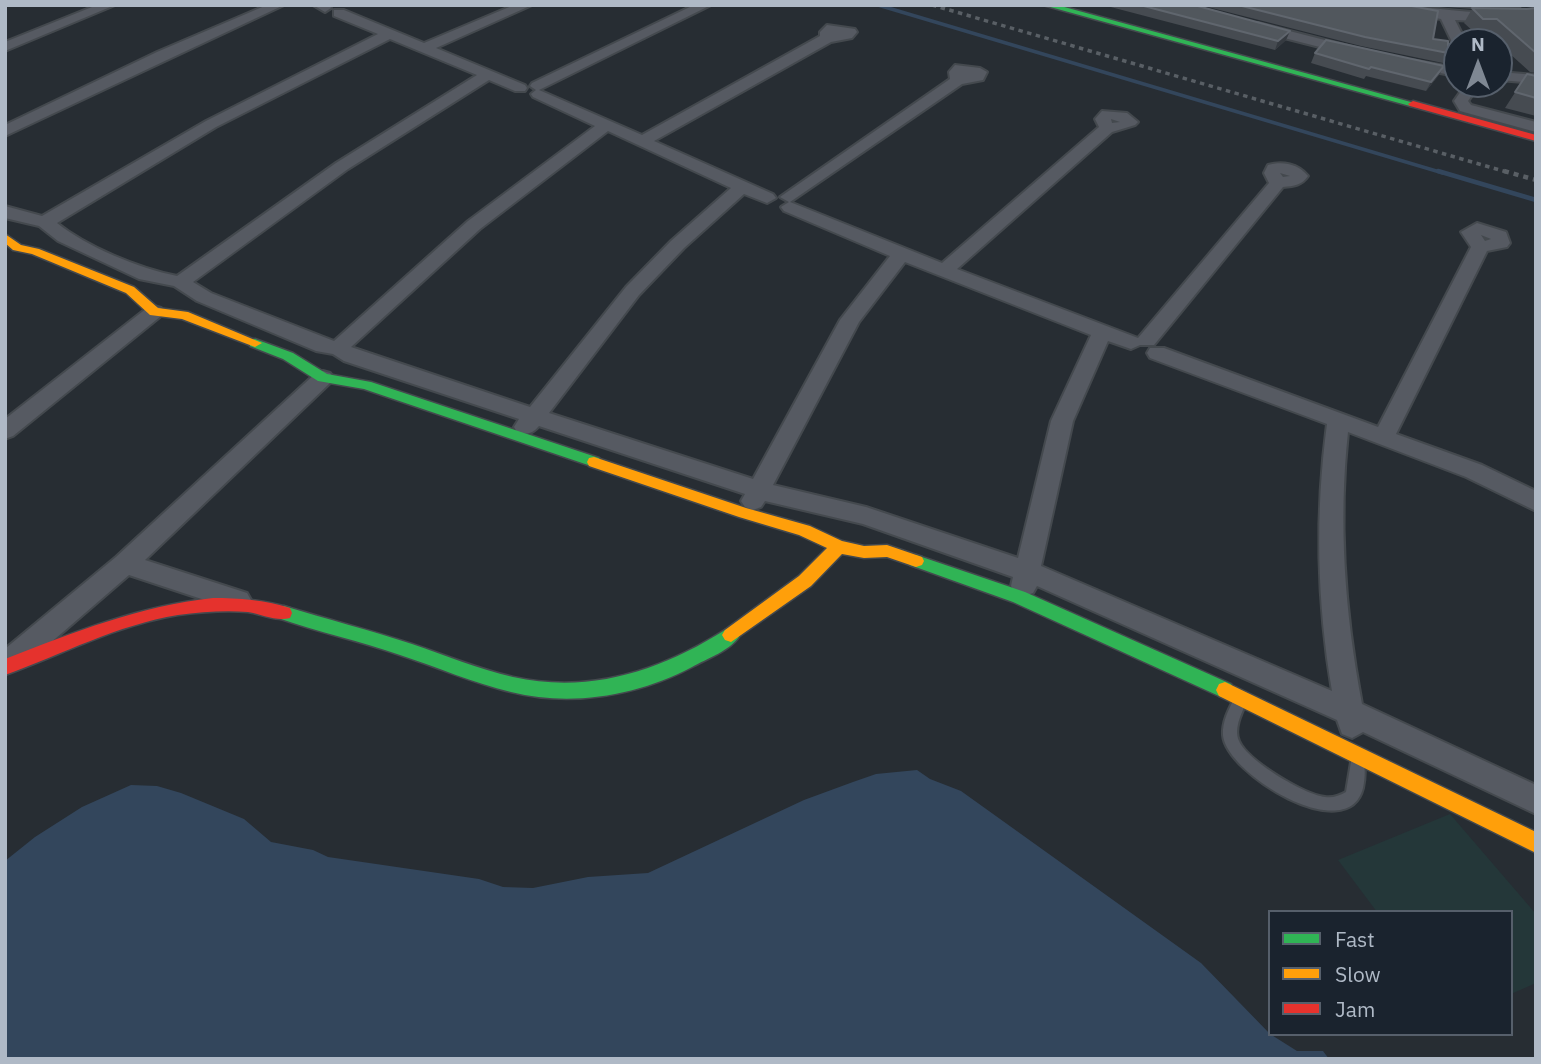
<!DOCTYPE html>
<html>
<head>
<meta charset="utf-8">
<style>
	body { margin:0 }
	#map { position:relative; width:1541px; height:1064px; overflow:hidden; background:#272d33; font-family:"IBM Plex Sans",sans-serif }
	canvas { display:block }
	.frame { position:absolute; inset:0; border:7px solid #afb9c6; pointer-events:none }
	.legend { position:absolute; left:1268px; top:910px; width:245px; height:126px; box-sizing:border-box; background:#1a232e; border:2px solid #565f6b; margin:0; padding:9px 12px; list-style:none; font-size:21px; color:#afb9c6 }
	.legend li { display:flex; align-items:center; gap:14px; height:35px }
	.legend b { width:35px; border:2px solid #565f6b }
	.north { position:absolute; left:1443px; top:28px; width:70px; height:70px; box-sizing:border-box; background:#1a232e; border:2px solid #565f6b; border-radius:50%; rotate:0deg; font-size:19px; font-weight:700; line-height:28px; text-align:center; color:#afb9c6 }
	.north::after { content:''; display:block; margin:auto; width:24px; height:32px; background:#7f8893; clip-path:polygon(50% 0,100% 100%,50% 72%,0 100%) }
</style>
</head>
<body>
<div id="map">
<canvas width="1541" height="1064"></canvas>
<div class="frame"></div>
<ul class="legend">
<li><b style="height:9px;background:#30b455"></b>Fast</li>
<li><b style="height:9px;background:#ff9f0a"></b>Slow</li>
<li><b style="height:9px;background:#e5322d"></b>Jam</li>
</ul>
<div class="north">N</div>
</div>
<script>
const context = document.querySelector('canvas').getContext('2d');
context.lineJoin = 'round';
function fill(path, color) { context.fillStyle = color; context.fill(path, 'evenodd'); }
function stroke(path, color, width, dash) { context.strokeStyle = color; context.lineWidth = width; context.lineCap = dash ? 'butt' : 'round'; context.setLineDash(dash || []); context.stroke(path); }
const green = new Path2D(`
	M1450 814 1536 914V983L1511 994V912H1377L1338 860Z`);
const water = new Path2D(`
	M917 770 930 779 961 791 1201 963 1270 1034 1297 1051H1323L1329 1059H5V861L35 837 82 807 131 785 157 786 181 793 244 819 271 842 313 850 328 857 479 879 503 887 533 888 588 877 648 873 804 800 853 782 876 774Z`);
const streamFar1 = new Path2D(`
	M878 5 1443 173`);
const stream = new Path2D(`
	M1438 171 1536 200`);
const lane = new Path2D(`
	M1241 693 1246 695 1248 699C1243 710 1233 728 1239 741 1248 761 1303 794 1325 797 1333 798 1339 796 1346 792L1352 756 1357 754 1362 756C1366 765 1365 779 1363 788 1348 848 1226 774 1223 735 1222 721 1230 707 1236 695Z`);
const street = new Path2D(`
	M97 5H115L5 51V42Z
	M267 5H284L5 136V125L157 52Z
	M313 5H329L331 8 325 12Z
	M514 5H532L436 48 525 85 527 88 525 91H515L489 80 348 169 193 282 211 293 334 341 468 221 595 126 533 97 531 94 536 90 530 86 532 83 694 5H711L539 90 642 135 820 36V32L827 25 855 29 857 32 852 38 831 42 654 141 773 194 776 198 767 203 744 194 684 248 639 295 549 413 753 479 840 320 890 256 784 211 781 207 789 202 780 197 950 79 949 72 955 65 980 68 987 72 983 80 962 84 790 202 942 263 1099 127 1095 119 1102 111 1127 113 1138 122 1135 125 1112 132 957 269 1138 338 1269 183 1264 173 1268 165C1283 161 1298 164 1308 176 1302 185 1294 186 1283 187L1154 345H1140L1131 349 1108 341 1073 421 1041 566 1332 691C1317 602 1315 514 1327 424L1150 358 1147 353 1150 348H1164L1378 427 1471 247 1461 232 1477 223 1506 232 1510 243 1507 247 1487 251 1396 434 1482 465 1536 491V511L1466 477 1348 432C1338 524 1345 614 1362 704L1536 785V814L1363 732 1352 738 1342 734 1337 720 1037 586 1033 593 1024 596 1015 593 1011 586 1013 577 863 524 765 501 761 507 753 510 745 507 741 501 745 494 539 426C532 434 527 435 517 432L514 427 519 419 344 361 333 354 316 351 197 301 174 286 139 279 58 241 39 226 5 218V206L42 216 206 121 378 34 334 16V10H344L424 43ZM390 39 477 75 336 163 177 276C138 268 87 247 57 223L216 127ZM1111 119 1120 122 1112 123ZM608 131 731 188 671 241 626 287 530 407 351 347 480 229ZM1280 173 1290 176 1283 177ZM1481 235 1491 239 1485 241ZM905 262 1091 335 1051 421 1018 558 866 507 773 485 859 322Z
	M1381 5C1436 5 1479 19 1536 9V17L1499 22 1455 20 1466 42H1457V46L1452 42 1441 19 1387 9Z
	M1258 23 1360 49 1362 52 1355 56 1253 30 1251 27Z
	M1411 60 1457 68V76L1406 67 1404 64Z
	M1499 72 1536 75V83L1499 80Z
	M1466 84H1480L1468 101 1471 105 1536 122V132L1460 111 1454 101Z
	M154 306 161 308 164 312 161 316 13 436 5 439V419L147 308Z
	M323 371 330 373 334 378 330 383 145 560 247 593 251 600 247 607 238 611 129 575 26 664 16 668 6 664V648L116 557 316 373Z`);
const fast = new Path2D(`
	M1043 5H1057L1418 104 1410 106Z
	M255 339 293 353 327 374 371 382 599 458 601 462 594 467 364 389 318 381 283 359 250 346V340Z
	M916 555 1025 592 1231 684 1234 690 1231 696 1225 698 1219 696 1013 602 910 565 908 561 910 557Z
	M284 606C326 619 370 630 412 644 445 655 478 669 513 677 590 694 660 671 725 630L731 628 737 630 740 635C732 650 706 659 692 667 637 696 571 707 511 692 473 683 437 667 400 655 360 641 318 632 278 618L276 613 278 608Z`);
const slow = new Path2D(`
	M5 234 21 245 39 249 134 287 158 308 188 312 262 343 255 347 182 319 150 315 126 293 32 254 13 250 5 243Z
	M594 457 746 508 810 526 842 541 864 546 887 545 922 557 924 561 922 565 916 567 887 557 864 558 842 554 811 586 731 642 725 640 722 635 725 630 799 576 827 548 799 535 739 517 589 466 587 462 589 458Z
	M1225 682 1536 832V853L1219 696 1216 690 1219 684Z`);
const jam = new Path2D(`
	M1413 101 1536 135V141L1410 106 1408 104Z
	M213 598C239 598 265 600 290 608L292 613 290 618C277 622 261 614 248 612 225 610 201 612 178 615 117 625 63 654 5 675V659C74 632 140 606 213 598Z`);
const railFar1 = new Path2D(`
	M932 5 1510 173`);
const rail = new Path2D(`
	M1504 171 1536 180`);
const wall = new Path2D(`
	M1103 5H1194L1290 31 1286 40 1275 50Z
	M1200 5H1406L1433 39 1448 53 1443 63 1361 46Z
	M1446 5H1523L1521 8 1513 9 1536 8V73L1530 72 1499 44V42H1497L1488 34 1475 33 1464 23 1472 9 1447 7Z
	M1315 53 1439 75 1426 91 1366 76 1364 79 1311 63Z
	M1527 74 1536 76V116L1505 108Z`);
const shadedWall = new Path2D(`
	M1290 31 1286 40 1275 50 1278 41Z
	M1444 66 1439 75 1426 91 1431 82Z`);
const building = new Path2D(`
	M1140 5H1194L1290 31 1278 41Z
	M1238 5H1406L1438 11 1433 39 1448 41V53L1365 37Z
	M1472 8 1527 9 1536 8V53L1497 19H1483Z
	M1326 40 1444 66 1431 82 1371 67 1369 69 1315 53Z
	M1527 74 1536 76V98L1515 92Z`);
fill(green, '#243739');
fill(water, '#33465c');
stroke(streamFar1, '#33465c', 3.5);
stroke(stream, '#33465c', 4.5);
stroke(lane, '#44494e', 4);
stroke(street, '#44494e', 4);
stroke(fast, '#44494e', 3);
stroke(slow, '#44494e', 3);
stroke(jam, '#44494e', 3);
fill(lane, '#565a62');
fill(street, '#565a62');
fill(fast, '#30b455');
fill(slow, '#ff9f0a');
fill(jam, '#e5322d');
stroke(railFar1, '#595f65', 3.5, [4.5, 4.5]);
stroke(rail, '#595f65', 4.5, [5, 5]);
fill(wall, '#464b51');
fill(shadedWall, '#353a40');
fill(building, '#51575d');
stroke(building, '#60666e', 2);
</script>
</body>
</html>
